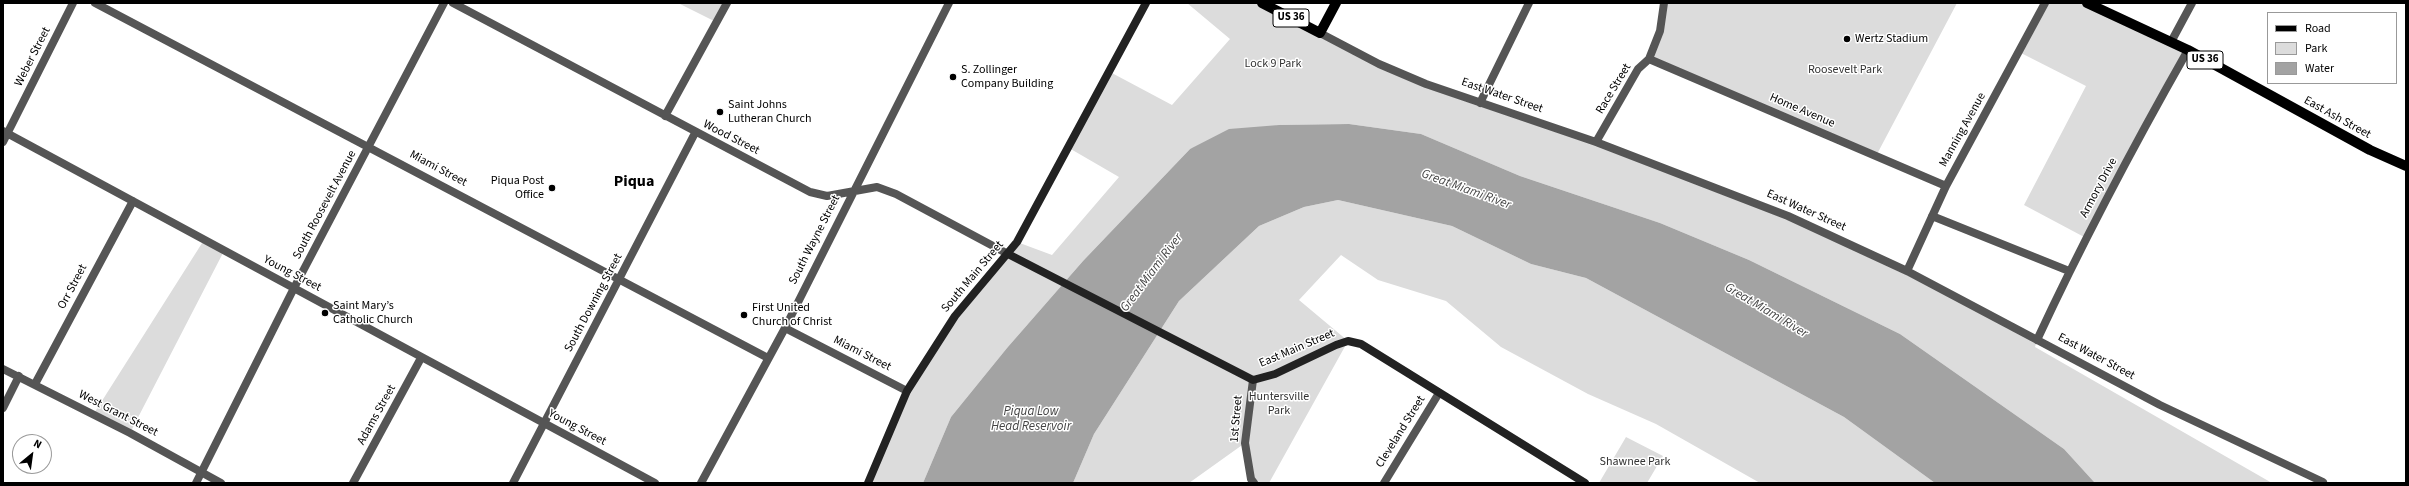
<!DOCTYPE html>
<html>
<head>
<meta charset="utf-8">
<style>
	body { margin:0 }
	#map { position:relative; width:2409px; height:486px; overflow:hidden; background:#fff; font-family:"Source Sans 3",sans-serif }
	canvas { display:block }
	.frame { position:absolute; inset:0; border:4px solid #000; pointer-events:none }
	.legend { position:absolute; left:2267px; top:12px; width:130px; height:72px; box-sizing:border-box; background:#fff; border:1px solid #999; margin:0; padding:5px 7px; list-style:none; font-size:12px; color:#000 }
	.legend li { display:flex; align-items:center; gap:8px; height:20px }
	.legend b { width:20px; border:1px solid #999 }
	.north { position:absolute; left:12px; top:434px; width:40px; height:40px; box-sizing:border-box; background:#fff; border:1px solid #999; border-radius:50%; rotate:29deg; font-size:11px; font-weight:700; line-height:16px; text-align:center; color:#000 }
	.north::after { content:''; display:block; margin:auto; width:14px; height:18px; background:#000; clip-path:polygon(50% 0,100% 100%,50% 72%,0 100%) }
</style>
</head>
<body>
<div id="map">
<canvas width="2409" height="486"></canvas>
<div class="frame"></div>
<ul class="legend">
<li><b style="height:5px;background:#000"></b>Road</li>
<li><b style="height:11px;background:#dcdcdc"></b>Park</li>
<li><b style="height:11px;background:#a3a3a3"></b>Water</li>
</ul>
<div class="north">N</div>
</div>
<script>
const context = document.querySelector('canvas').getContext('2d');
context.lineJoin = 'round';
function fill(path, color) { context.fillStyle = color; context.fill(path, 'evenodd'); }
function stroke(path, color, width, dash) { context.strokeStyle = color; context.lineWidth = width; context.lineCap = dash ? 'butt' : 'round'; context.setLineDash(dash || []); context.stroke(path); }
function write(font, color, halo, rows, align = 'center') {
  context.font = font + ' "Source Sans 3",sans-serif'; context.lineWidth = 3; context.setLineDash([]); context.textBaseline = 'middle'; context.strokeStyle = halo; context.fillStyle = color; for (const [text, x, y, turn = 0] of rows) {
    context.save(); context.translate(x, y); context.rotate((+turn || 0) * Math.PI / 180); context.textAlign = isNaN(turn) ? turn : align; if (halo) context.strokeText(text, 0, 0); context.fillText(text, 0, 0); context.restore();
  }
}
const green = new Path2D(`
	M678 3H727L716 22Z
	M1187 3H1262L1379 64 1788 216 2037 340 2035 347 2272 483H2095L2064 449 1900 334 1749 260 1660 223 1520 176 1421 134 1349 124 1279 125 1190 149 1083 261 1007 348 951 417 923 483H868L895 418 932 350 1017 242 1052 255 1119 177 1069 148 1110 72 1172 105 1230 39Z
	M1664 3H1957L1876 156 1649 59Z
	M2045 3H2087L2188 50 2086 238 2024 205 2086 86 2019 52Z
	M1338 200 1452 226 1531 264 1586 278 1844 417 1935 483H1760L1656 424 1588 394 1501 347 1446 301 1378 280 1341 255 1299 300 1348 341 1269 483H1254L1245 443 1189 483H1073L1094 434 1179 301 1259 226 1304 207Z
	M204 240 224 251 130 433 93 415Z
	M1626 437 1663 456 1647 483H1599Z`);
const water = new Path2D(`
	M1349 124 1421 134 1520 176 1660 223 1749 260 1900 334 2064 449 2095 483H1935L1844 417 1586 278 1531 264 1452 226 1338 200 1304 207 1259 226 1179 301 1094 434 1073 483H923L951 417 1007 348 1083 261 1190 149 1229 129 1279 125Z`);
const street = new Path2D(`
	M95 3 768 358
	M453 3 810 192 827 196 877 187 896 194 1008 254
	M1320 33 1379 64 1426 84 1596 142 1788 216 1907 271 2160 405 2323 482
	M2171 42 2192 3
	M1649 59 1946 186
	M1480 103 1529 3
	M665 116 727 3
	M3 131 655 483
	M3 142 73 3
	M1596 142 1638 69 1649 59 1660 31 1664 3
	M1932 216 2069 271
	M1907 271 1946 186 2045 3
	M785 328 907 391
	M2037 340C2083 241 2134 145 2188 50
	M3 369 130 433 221 483
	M1253 380 1245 443 1251 479 1254 483
	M35 384 133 201
	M3 408 19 376
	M196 483 294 288 444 3
	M353 483 421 358
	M513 483 695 133
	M701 483 785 328 949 3
	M1384 483 1439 393`);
const secondary = new Path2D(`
	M1008 254 1253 380 1275 374 1336 345 1348 341 1361 344 1585 483
	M868 483 907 391 955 316 1017 242 1146 3`);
const primary = new Path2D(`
	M1262 3 1320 33 1336 3
	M2087 3 2188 50 2370 150 2406 166`);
const markers = [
	[1847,39,4,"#000"],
	[953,77,4,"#000"],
	[720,112,4,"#000"],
	[552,188,4,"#000"],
	[325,313,4,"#000"],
	[744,315,4,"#000"]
];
const shields = [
	[1291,18,36],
	[2205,60,36]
];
const shieldNames = [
	["US 36",1291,18],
	["US 36",2205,60]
];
const poiNames = [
	["Wertz Stadium",1855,39],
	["S. Zollinger",961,70],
	["Company Building",961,84],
	["Saint Johns",728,105],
	["Lutheran Church",728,119],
	["Piqua Post",544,181,"right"],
	["Office",544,195,"right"],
	["Saint Mary’s",333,306],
	["Catholic Church",333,320],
	["First United",752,308],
	["Church of Christ",752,322]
];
const streetNames = [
	["Weber Street",33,57,-63],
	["Race Street",1614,89,-59],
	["East Water Street",1502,96,19],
	["Home Avenue",1802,111,23],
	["East Ash Street",2337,118,29],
	["Manning Avenue",1963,130,-61],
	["Wood Street",731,138,27],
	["Miami Street",438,169,28],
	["Armory Drive",2099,188,-62],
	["South Roosevelt Avenue",325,205,-62],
	["East Water Street",1806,211,24],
	["South Wayne Street",815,240,-63],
	["Young Street",292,274,28],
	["South Main Street",973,277,-50],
	["Orr Street",73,287,-62],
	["South Downing Street",594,303,-62],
	["East Main Street",1297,349,-23],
	["Miami Street",862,354,27],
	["East Water Street",2096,357,28],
	["West Grant Street",118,414,27],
	["Adams Street",377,415,-61],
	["1st Street",1237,419,-85],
	["Young Street",577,428,28],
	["Cleveland Street",1401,432,-58]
];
const parkNames = [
	["Lock 9 Park",1273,64],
	["Roosevelt Park",1845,70],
	["Huntersville",1279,397],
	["Park",1279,411],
	["Shawnee Park",1635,462]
];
const waterNames = [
	["Great Miami River",1466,190,20],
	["Great Miami River",1152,273,-53],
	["Great Miami River",1766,311,31],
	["Piqua Low",1031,412],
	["Head Reservoir",1031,427]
];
const districtNames = [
	["Piqua",634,182]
];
fill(green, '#dcdcdc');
fill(water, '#a3a3a3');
stroke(street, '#555', 8);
stroke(secondary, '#222', 8);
stroke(primary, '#000', 10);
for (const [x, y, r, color] of markers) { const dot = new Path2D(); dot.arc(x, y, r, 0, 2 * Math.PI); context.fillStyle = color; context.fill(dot); stroke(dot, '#fff', 1.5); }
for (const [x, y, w] of shields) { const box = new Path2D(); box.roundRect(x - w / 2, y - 9, w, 18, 3); context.fillStyle = '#fff'; context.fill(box); stroke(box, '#000', 1); }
write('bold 11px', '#000', null, shieldNames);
write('12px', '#000', '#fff', poiNames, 'left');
write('12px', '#000', '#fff', streetNames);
write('12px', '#333', '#fff', parkNames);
write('italic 13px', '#444', '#fff', waterNames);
write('bold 16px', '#000', '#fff', districtNames);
</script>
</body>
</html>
